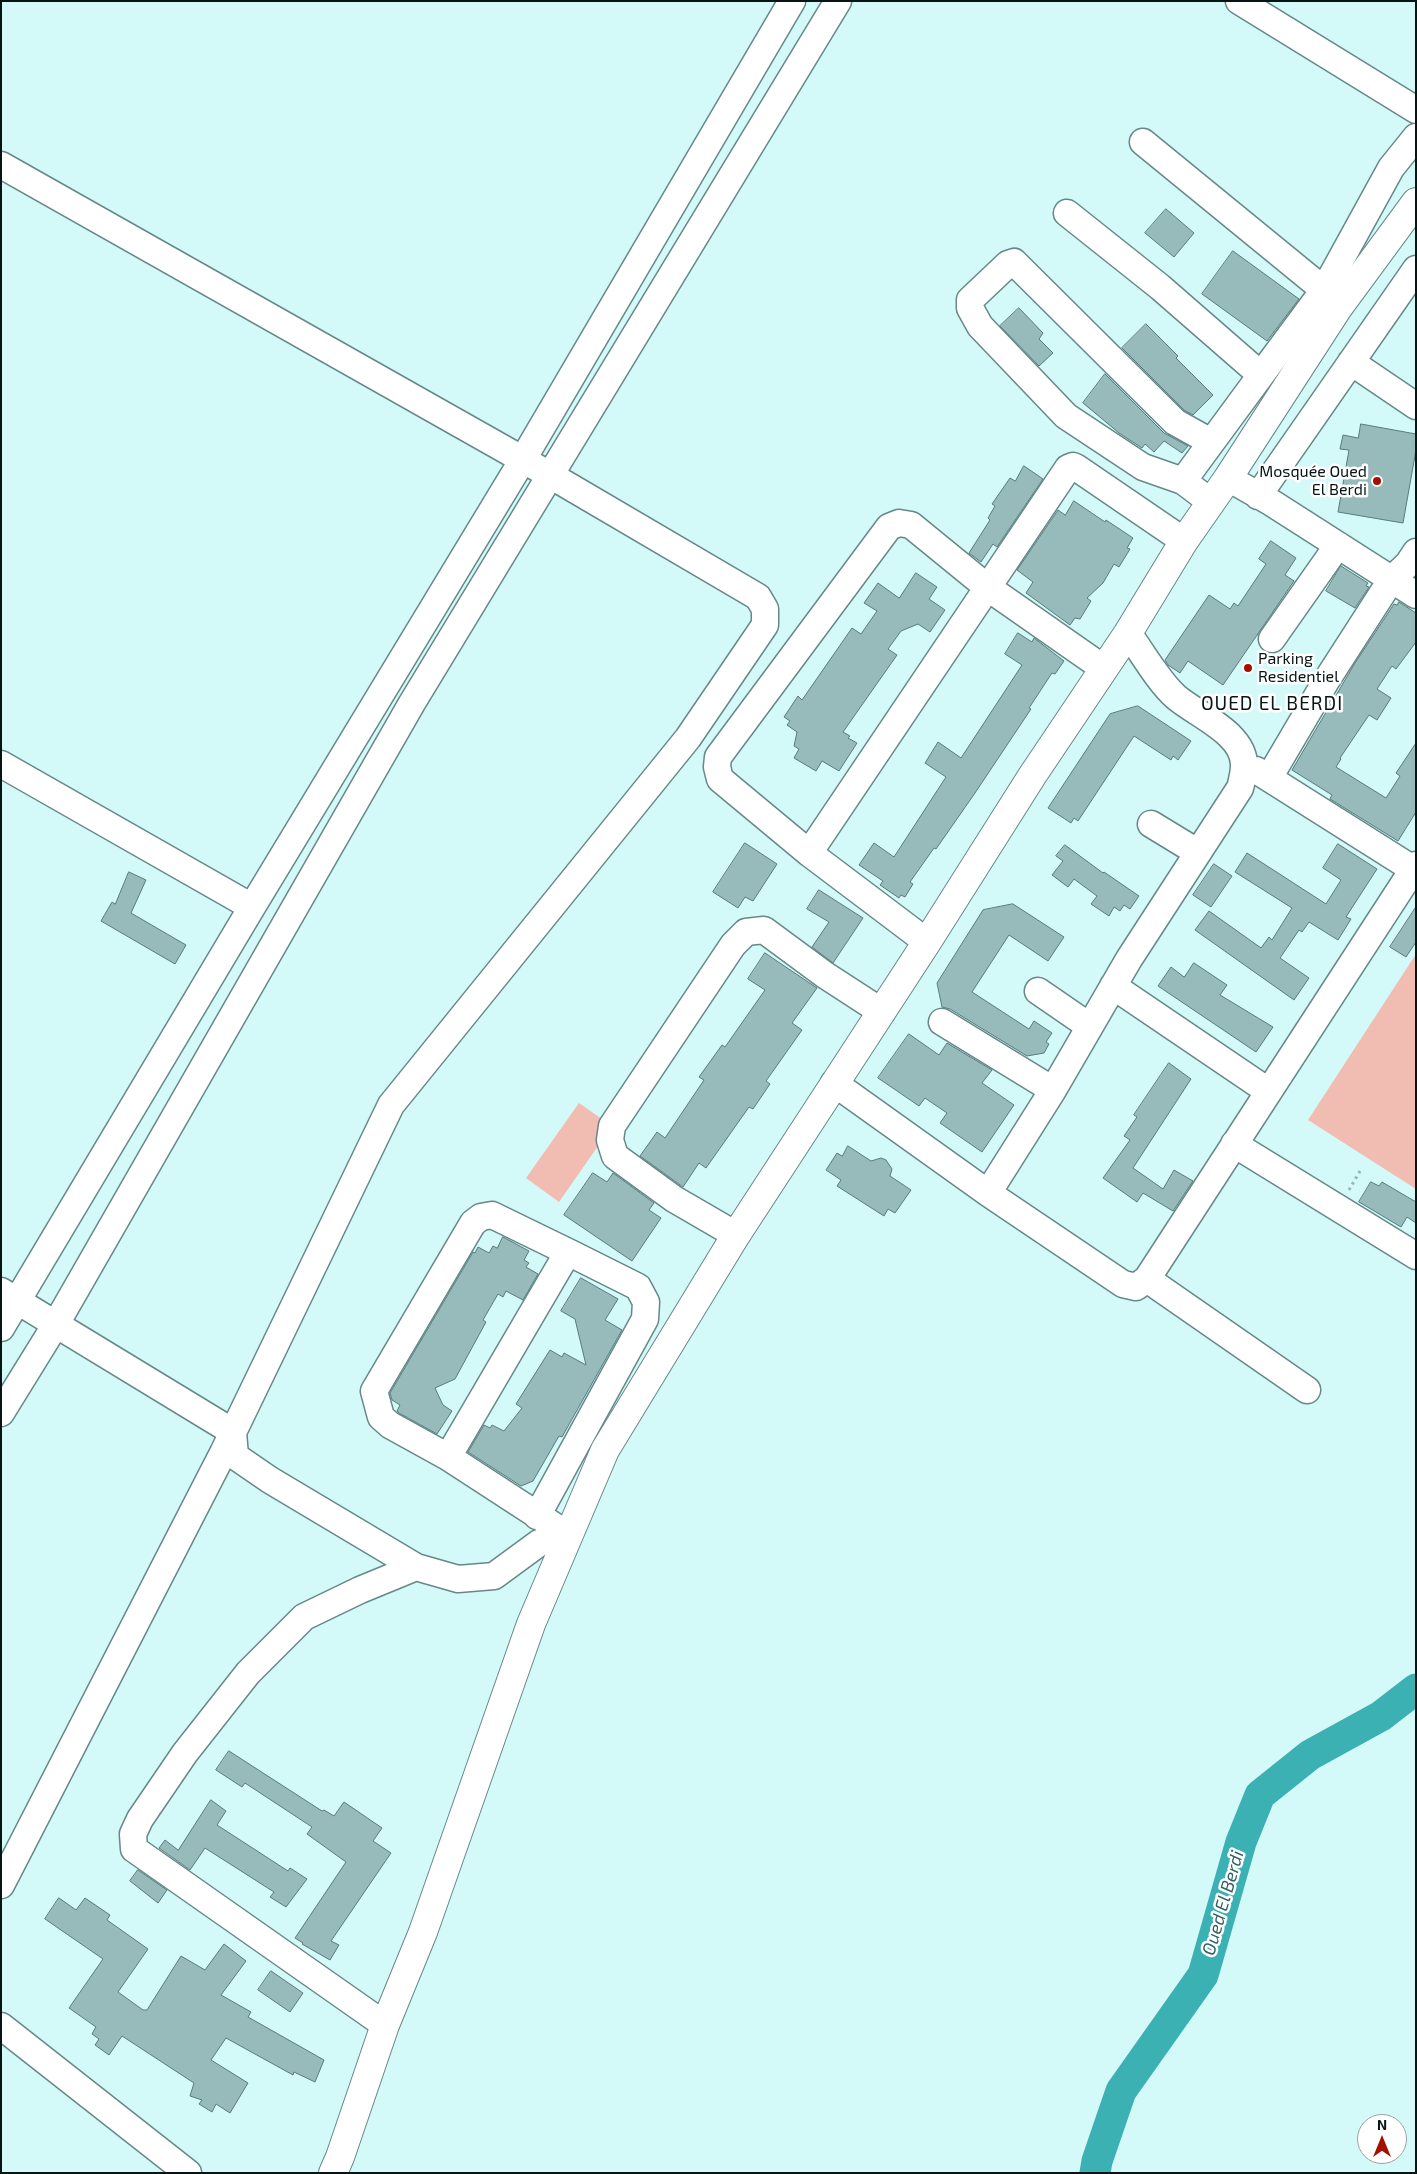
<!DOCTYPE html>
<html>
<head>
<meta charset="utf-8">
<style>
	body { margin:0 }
	#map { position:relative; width:1417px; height:2174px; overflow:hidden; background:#d4f9f9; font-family:"Exo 2",sans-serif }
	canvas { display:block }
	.frame { position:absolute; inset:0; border:2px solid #071414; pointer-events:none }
	.north { position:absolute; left:1357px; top:2114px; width:50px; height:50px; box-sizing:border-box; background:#fff; border:1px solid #9ca1a1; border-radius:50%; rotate:0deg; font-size:14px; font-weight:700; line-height:20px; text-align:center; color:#071414 }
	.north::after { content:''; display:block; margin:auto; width:18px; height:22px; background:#a40f00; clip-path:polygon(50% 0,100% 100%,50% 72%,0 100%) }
</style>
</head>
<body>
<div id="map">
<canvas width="1417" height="2174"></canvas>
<div class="frame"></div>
<div class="north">N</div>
</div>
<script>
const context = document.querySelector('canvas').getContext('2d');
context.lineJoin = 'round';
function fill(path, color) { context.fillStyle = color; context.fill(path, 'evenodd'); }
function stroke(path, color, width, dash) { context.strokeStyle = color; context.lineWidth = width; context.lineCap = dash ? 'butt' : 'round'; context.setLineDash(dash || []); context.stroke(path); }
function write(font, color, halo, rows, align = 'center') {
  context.font = font + ' "Exo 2",sans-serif'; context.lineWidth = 5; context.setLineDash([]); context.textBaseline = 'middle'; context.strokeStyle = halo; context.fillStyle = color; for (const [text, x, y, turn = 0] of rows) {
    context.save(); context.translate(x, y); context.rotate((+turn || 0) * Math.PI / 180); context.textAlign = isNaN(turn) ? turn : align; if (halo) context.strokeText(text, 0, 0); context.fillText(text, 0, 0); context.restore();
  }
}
const green = new Path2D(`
	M1416 954V1189L1308 1120Z
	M579 1103 612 1126 559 1202 526 1178Z`);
const river = new Path2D(`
	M1095 2173 1097 2161 1121 2091 1203 1975 1241 1842 1260 1795 1310 1755 1381 1716 1416 1689`);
const building = new Path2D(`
	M1166 209 1194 233 1174 257 1145 233Z
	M1233 251 1299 299 1267 341 1202 294Z
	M1019 308 1043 333 1039 339 1053 353 1039 366 1000 326Z
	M1146 324 1178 356 1176 358 1213 395 1193 415 1184 410 1122 348Z
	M1105 374 1164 433 1188 446 1182 453 1164 441 1154 452 1145 444 1142 448 1119 433 1083 403Z
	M1361 424 1416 434V450L1403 523 1338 512 1349 450 1340 449 1343 435 1358 438Z
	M1024 466 1043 479 997 547 993 544 981 562 969 553 990 520 988 518 995 506 992 504 1010 478 1015 481Z
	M1074 501 1105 522 1106 520 1133 538 1127 548 1130 549 1119 567 1114 564 1103 583 1087 598 1091 601 1080 619 1075 618 1070 625 1026 593 1033 582 1017 570 1058 510 1065 515Z
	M1271 541 1296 558 1285 575 1294 581 1223 685 1188 661 1180 673 1168 665 1165 660 1209 595 1230 609 1234 603 1238 606 1266 564 1259 559Z
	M1341 566 1368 583 1366 586 1369 587 1355 608 1326 591Z
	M916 573 937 587 929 599 945 610 930 632 918 624 901 631 888 649 897 655 843 732 850 736 848 738 857 743 839 771 822 761 816 771 794 758 799 749 794 746 797 732 787 725 790 721 784 717 798 696 802 700 852 628 861 634 877 611 864 603 878 583 899 598Z
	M1399 602 1416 613V642L1396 669 1392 666 1377 689 1391 698 1377 720 1369 715 1340 758 1341 759 1336 767 1386 798 1400 776 1396 773 1416 743V812L1398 841 1330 799 1332 795 1292 770 1355 663 1394 604 1397 605Z
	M1018 633 1032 642 1034 638 1064 661 1055 674 1052 673 1029 708 1031 709 975 793 936 849 934 848 910 882 913 884 905 897 901 895 899 898 880 885 883 881 859 865 874 843 894 857 946 777 925 763 938 742 961 758 1022 665 1005 654Z
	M1138 706 1191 741 1178 760 1173 756 1171 760 1134 736 1078 821 1074 818 1071 823 1048 808 1110 714Z
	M745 843 777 864 753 901 745 897 738 908 713 892Z
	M1338 844 1377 869 1346 917 1351 919 1338 940 1309 922 1302 932 1299 930 1280 958 1309 978 1294 1000 1195 930 1209 911 1261 948 1269 937 1272 940 1292 908 1235 872 1247 853 1326 904 1341 880 1323 868Z
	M1065 845 1103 873 1104 872 1139 896 1130 909 1124 905 1120 911 1114 907 1109 916 1091 904 1097 896 1074 879 1068 887 1052 875 1063 861 1056 856Z
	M1214 864 1232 876 1211 907 1193 895Z
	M129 872 146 880 131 913 186 945 175 964 101 921 112 902 115 904Z
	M819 890 863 918 833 963 812 947 829 922 807 909Z
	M1013 904 1064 937 1048 961 1009 935 972 992 1029 1029 1034 1021 1052 1033 1046 1042 1049 1044 1044 1053 1027 1056 950 1009 942 1007 937 983 983 910Z
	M1416 907V942L1406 957 1390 947Z
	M765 953 817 988 792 1023 802 1030 766 1081 770 1084 753 1109 749 1107 706 1168 699 1163 683 1187 640 1156 657 1132 665 1138 704 1080 699 1077 722 1045 725 1047 765 990 748 979Z
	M1194 963 1227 985 1220 995 1273 1027 1256 1052 1158 986 1171 967 1184 977Z
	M909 1034 939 1055 947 1043 992 1070 982 1083 1014 1105 982 1152 940 1123 947 1113 925 1098 919 1106 878 1078Z
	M1169 1063 1191 1079 1133 1168 1163 1189 1174 1170 1193 1181 1173 1211 1143 1193 1137 1202 1103 1178 1130 1140 1124 1136 1137 1117 1134 1115Z
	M848 1146 871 1161 881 1158 886 1160 892 1169 890 1176 911 1190 895 1213 888 1209 884 1216 837 1186 841 1180 826 1170 837 1153 842 1156Z
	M593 1173 607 1182 613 1173 654 1203 649 1210 661 1218 632 1261 564 1215Z
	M1371 1182 1379 1186 1382 1182 1416 1202V1223L1407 1217 1401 1227 1359 1202Z
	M503 1237 529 1251 524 1260 529 1263 526 1267 538 1274 523 1300 506 1291 503 1297 498 1294 483 1320 486 1322 455 1379 435 1388 443 1405 452 1411 437 1434 399 1413 397 1411 400 1405 392 1400 390 1393 473 1252 475 1253 478 1247 489 1253 493 1246 497 1248Z
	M581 1278 618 1299 605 1320 622 1330 562 1437 559 1436 533 1481 521 1486 468 1452 484 1425 490 1428 492 1425 504 1431 522 1408 516 1404 550 1350 562 1357 564 1353 586 1365 575 1319 561 1311Z
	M229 1751 322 1811 324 1810 334 1816 344 1802 382 1828 373 1841 391 1853 331 1941 339 1945 330 1960 302 1944 303 1943 295 1938 346 1862 307 1834 312 1827 245 1783 242 1787 216 1770Z
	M211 1800 226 1811 217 1825 288 1871 290 1868 307 1879 286 1907 270 1897 274 1892 205 1848 190 1870 159 1848 165 1840 178 1850Z
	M138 1870 167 1890 158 1903 130 1881Z
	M59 1898 76 1910 85 1898 110 1915 107 1920 148 1949 118 1992 143 2010H147L181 1956 205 1970 224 1944 246 1961 221 1995 251 2012 248 2017 324 2060 315 2082 294 2072 293 2075 226 2038 211 2060 248 2083 230 2113 216 2104 212 2112 199 2104 202 2100 190 2096 194 2083 122 2036 109 2055 95 2045 99 2039 92 2034 96 2027 69 2008 103 1959 45 1919Z
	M271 1971 303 1993 290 2012 258 1990Z`);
const path = new Path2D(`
	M1349 1190 1360 1171`);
const minor = new Path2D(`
	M1239 1 1416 110
	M1143 142 1324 290
	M1 165 550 475 758 597 765 609V625L688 738 391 1105 223 1453 1 1885
	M1067 213 1160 287 1261 375 1183 481 1211 502
	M1351 362 1416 406
	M1261 375 1324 290 1391 168 1416 137
	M1228 478 1272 503 1416 595
	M1183 481 1143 467 1066 416 980 326 970 308V300L1008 264 1014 262 1175 422 1211 442
	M1258 496 1416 269
	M1272 639 1338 545
	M1 764 252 907
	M1256 770 1416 871
	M1269 778 1326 681 1391 580 1408 564 1416 552
	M1151 824 1197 852
	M809 853 720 779 717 767 718 757 889 527 899 523 911 525 987 587 1103 668
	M927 942 809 853 1068 468 1073 466 1077 468 1184 541
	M1113 986 1268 1091
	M1038 991 1089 1026
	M942 1022 1053 1090
	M834 1083 988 1193 1123 1284 1136 1287 1147 1279 1416 865
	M1234 1144 1416 1256
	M988 1193 1053 1090 1129 959 1240 788C1242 781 1244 773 1244 765 1244 733 1197 715 1176 697 1158 681 1142 652 1128 633
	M736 1235 674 1199 615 1156 610 1140 612 1126 733 945 746 932 764 930 825 975 882 1012
	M1147 1279 1307 1390
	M1 1291 233 1432 235 1456 270 1480 416 1567 458 1579 494 1576 539 1543 568 1535 448 1457 568 1252 638 1287 646 1302 645 1319 537 1516
	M1 1328 252 907 522 461 792 1
	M1 1413 56 1324 412 703 838 1
	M448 1457 390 1425 381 1417 374 1391 473 1223 481 1217 492 1215 568 1252
	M385 2025 134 1849 133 1834 140 1819 185 1753 248 1673 304 1617 360 1590 416 1567
	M1 2026 188 2173`);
const major = new Path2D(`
	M333 2173 340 2157 385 2025 423 1932 531 1624 605 1450 736 1235 927 942 1032 776 1128 633 1184 541 1228 478 1338 308 1416 202`);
const markers = [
	[1377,481,5,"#a40f00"],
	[1248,668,5,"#a40f00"]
];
const poiNames = [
	["Mosquée Oued",1367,472],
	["El Berdi",1367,490],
	["Parking",1258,659,"left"],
	["Residentiel",1258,677,"left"]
];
const waterNames = [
	["Oued El Berdi",1223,1903,-74]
];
const quarterNames = [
	["OUED EL BERDI",1272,704]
];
fill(green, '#f1bcb2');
stroke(river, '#3bb1b4', 31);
fill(building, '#97babb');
stroke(building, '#597a7b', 1);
stroke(minor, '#688', 29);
stroke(major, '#688', 30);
stroke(path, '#96b4b4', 3, [2.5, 4]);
stroke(minor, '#fff', 26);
stroke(major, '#fff', 28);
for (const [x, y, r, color] of markers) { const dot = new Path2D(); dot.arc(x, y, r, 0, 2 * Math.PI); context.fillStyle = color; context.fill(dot); stroke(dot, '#fff', 2); }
write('16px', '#071414', '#fff', poiNames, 'right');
write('italic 18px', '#306162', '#fff', waterNames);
context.letterSpacing = '1px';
write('19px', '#071414', '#fff', quarterNames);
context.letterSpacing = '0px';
</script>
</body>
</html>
